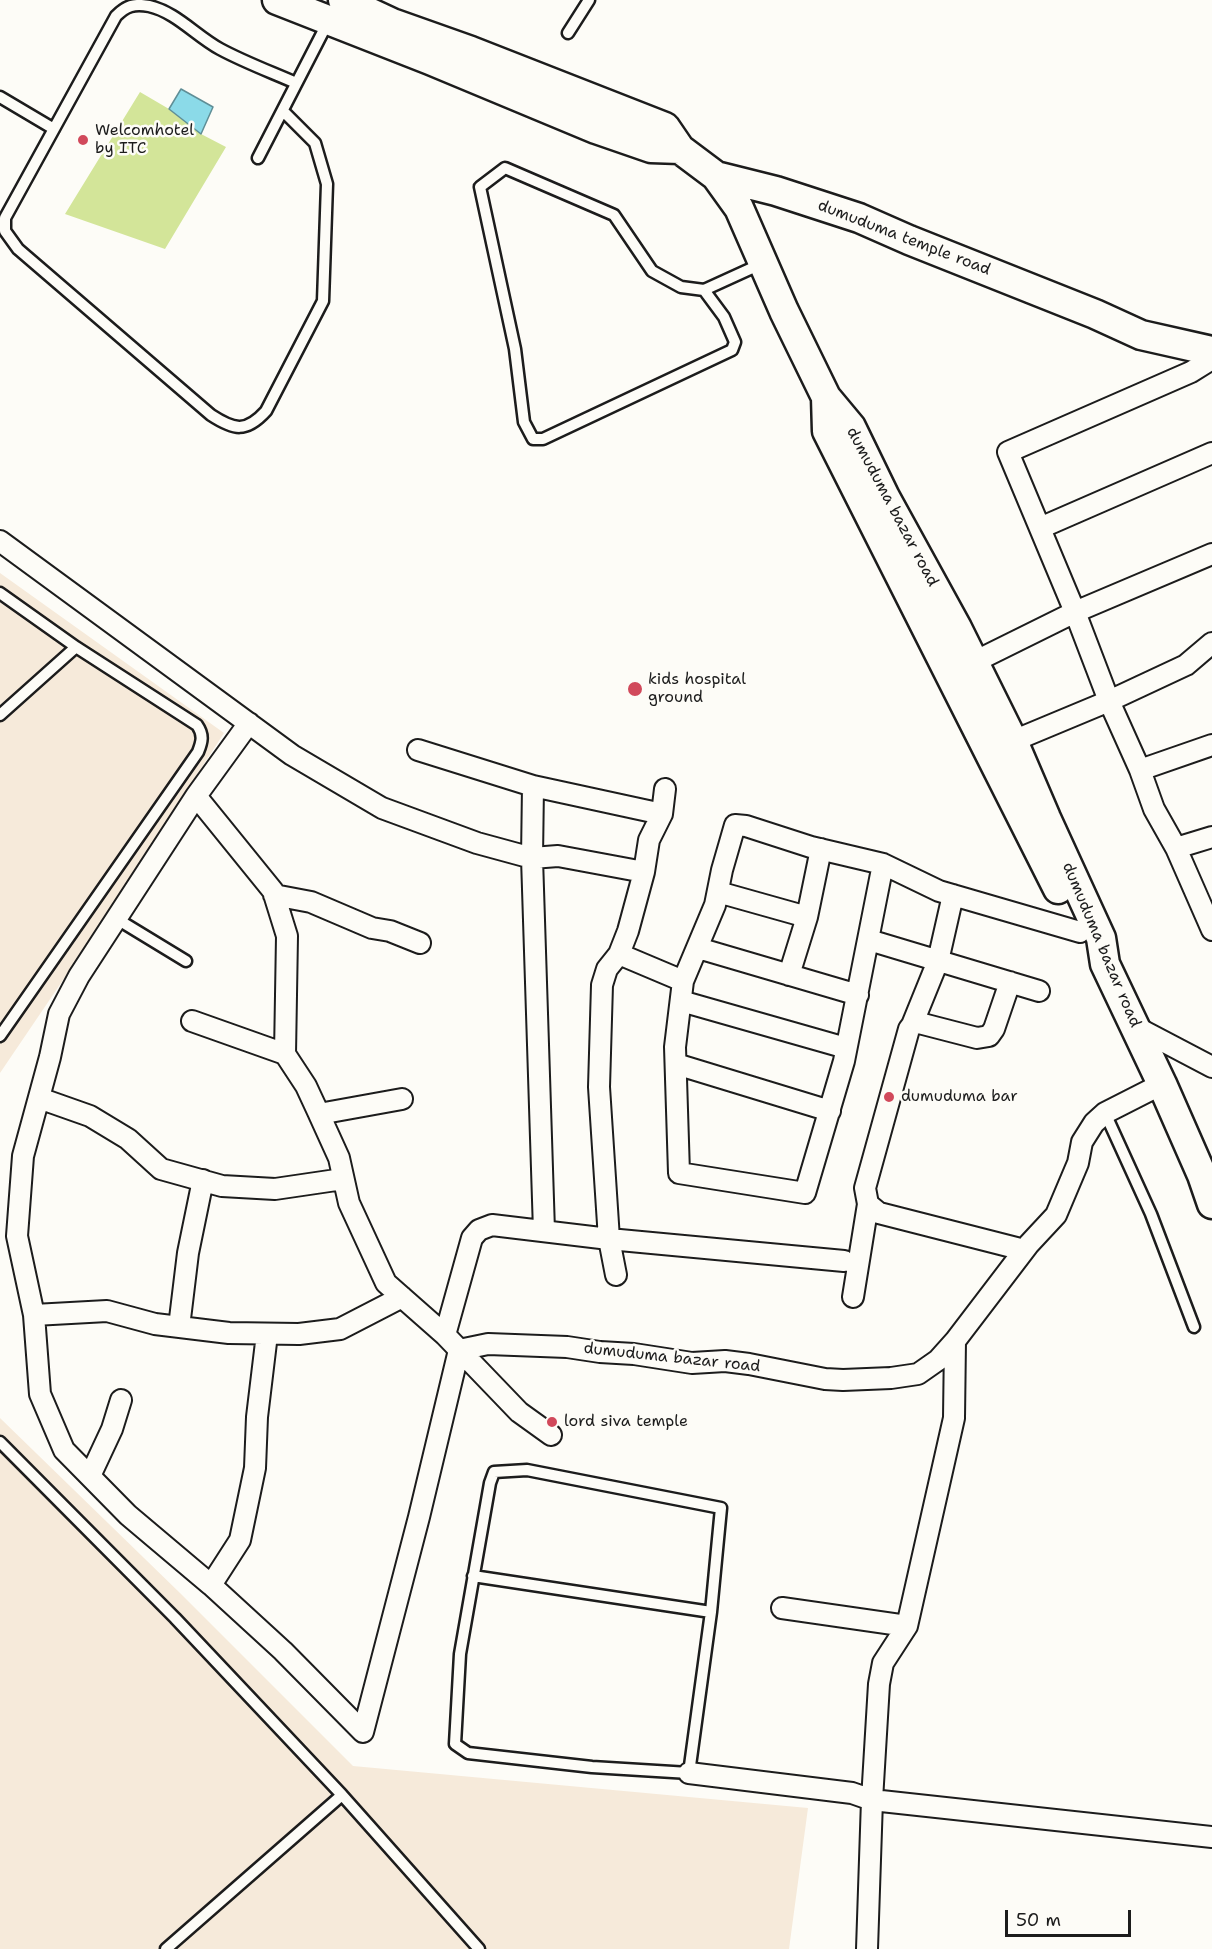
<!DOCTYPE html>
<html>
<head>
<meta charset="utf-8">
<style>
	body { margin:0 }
	#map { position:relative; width:1212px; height:1949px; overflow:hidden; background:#fdfcf7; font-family:"Shantell Sans",sans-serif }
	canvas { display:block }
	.scale { position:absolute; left:1005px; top:1910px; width:126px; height:27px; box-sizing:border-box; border:3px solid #1c1c1c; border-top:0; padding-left:8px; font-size:18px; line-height:21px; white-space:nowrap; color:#1c1c1c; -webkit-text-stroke:4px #fdfcf7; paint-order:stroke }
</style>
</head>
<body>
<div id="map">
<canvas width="1212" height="1949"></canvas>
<div class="scale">50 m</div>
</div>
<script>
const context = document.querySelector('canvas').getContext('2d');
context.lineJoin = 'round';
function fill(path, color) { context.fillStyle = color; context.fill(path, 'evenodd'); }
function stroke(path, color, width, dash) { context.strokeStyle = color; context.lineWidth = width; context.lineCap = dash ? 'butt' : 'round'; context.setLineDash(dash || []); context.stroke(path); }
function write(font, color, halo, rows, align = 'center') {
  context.font = font + ' "Shantell Sans",sans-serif'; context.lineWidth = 5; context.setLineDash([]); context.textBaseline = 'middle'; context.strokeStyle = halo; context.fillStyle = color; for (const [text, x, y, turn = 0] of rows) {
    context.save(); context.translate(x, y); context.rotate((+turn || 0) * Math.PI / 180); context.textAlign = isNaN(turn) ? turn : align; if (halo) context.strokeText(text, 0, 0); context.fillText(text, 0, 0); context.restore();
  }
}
const built = new Path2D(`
	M0 573 224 733 80 955 0 1073Z
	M0 1418 180 1593 353 1766 808 1808 789 1949H0Z`);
const green = new Path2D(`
	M140 92 169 109 201 134 226 147 165 249 65 214Z`);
const water = new Path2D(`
	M181 89 213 107 201 134 169 109Z`);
const lane = new Path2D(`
	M568 33 589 0
	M0 97 54 129
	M283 111 315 143 327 184 323 301 266 411C246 433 234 430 211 415L18 249 5 231V218L116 16C126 6 134 3 149 6 176 12 196 36 220 49 244 62 271 72 296 83
	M258 158 328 22
	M704 290 681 287 652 271 614 215 505 168 480 187 515 349 524 422 533 439H543L732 350 735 342 724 317 704 290 761 264
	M0 593 76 647 197 725C204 735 202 742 198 752L0 1036
	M0 715 76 647
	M117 919 186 961
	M1105 1113 1151 1214 1194 1327
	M0 1442 175 1618 342 1795 479 1949
	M527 1470 721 1508 711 1612 689 1773 592 1767 468 1753 455 1744 460 1654 490 1483 494 1472Z
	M473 1576 711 1612
	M166 1949 342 1795`);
const street = new Path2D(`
	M1212 359 1191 372 1008 452 1075 612 1212 554
	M1040 528 1212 453
	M0 541 292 755 382 808 477 843 532 858 558 856 644 872
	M1212 643 1186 665 1109 701 1140 770 1154 809 1176 848 1212 930
	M974 662 1075 612 1109 701 1013 741
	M249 723 196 796 273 891 287 936 285 1054 306 1086 319 1114
	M418 750 533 786
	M1140 770 1212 745
	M665 789 662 814 649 840 644 872 628 931 619 954 683 981 715 905 722 870 735 825 746 826 811 847 883 864 939 891 1080 932
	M196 796 79 976 59 1014 50 1057 23 1156 17 1236 34 1315 40 1394 64 1450 128 1515 211 1585 283 1651 363 1732 419 1517 459 1350 488 1344 567 1347 600 1352 634 1354 692 1363 725 1361 749 1364 825 1379 843 1380 891 1378 918 1374 938 1360 955 1341 1029 1244 1056 1215 1078 1163 1082 1142 1094 1123 1105 1113 1162 1084
	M1176 848 1212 837
	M718 892 807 917 821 849
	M274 895 311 902 372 928 390 931 420 943
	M869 940 1039 991
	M698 948 858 995
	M789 975 807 917
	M683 981 675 1047 679 1173 805 1193 844 1061 883 864
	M1010 982 994 1029 989 1036 977 1038 919 1023 912 1025 909 1029 865 1188 868 1204 879 1213 1024 1250
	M681 1001 846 1048
	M192 1021 285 1054
	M912 1025 938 961 953 895
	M1134 1026 1212 1067
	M676 1064 830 1111
	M39 1098 90 1116 128 1139 161 1169 222 1186 275 1189 343 1179
	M402 1099 319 1114 339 1158 349 1203 386 1283 445 1335 519 1412 551 1435
	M544 1231 532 858 533 786 662 814
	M616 1275 609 1239 599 1087 602 985 607 969 619 954
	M853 1297 868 1204
	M34 1315 107 1311 155 1324 229 1333 299 1334 340 1329 402 1297
	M179 1327 188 1253 203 1180
	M445 1335 472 1238 479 1230 492 1225 609 1239 844 1261
	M90 1476 112 1429 121 1400
	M211 1585 240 1540 255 1468 257 1417 267 1334
	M782 1608 907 1626
	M689 1773 852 1793 872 1800 1212 1837
	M867 1949 872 1800 879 1684 883 1663 907 1626 954 1418 955 1341`);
const secondary = new Path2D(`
	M277 0 430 60 596 129 651 148 680 149
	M343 0 392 23 471 51 665 127 680 149 716 176 776 191 859 218 909 240 1095 314 1141 335 1212 351
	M716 176 739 208 784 311 826 397 851 427 885 497 957 628 1013 741 1046 818 1101 938 1105 964 1162 1084 1202 1175 1212 1204
	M826 397 827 431 1058 889`);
const markers = [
	[83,140,6,"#d1495b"],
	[635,689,8,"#d1495b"],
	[889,1097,6,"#d1495b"],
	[552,1422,6,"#d1495b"]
];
const poiNames = [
	["Welcomhotel",95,131],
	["by ITC",95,149],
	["kids hospital",648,680],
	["ground",648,698],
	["dumuduma bar",901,1097],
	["lord siva temple",564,1422]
];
const streetNames = [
	["dumuduma temple road",904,238,21],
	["dumuduma bazar road",892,507,62],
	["dumuduma bazar road",1101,945,67],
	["dumuduma bazar road",672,1358,6]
];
fill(built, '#f6eada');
fill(green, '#d3e599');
fill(water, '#8bdae8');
stroke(water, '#5f8e96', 1.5);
stroke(lane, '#1c1c1c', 15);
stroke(street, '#1c1c1c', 24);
stroke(secondary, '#1c1c1c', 33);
stroke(lane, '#fdfcf7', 10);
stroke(street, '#fdfcf7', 20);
stroke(secondary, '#fdfcf7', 28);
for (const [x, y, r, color] of markers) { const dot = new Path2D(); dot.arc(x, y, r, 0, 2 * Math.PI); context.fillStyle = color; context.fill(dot); stroke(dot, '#fdfcf7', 2); }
write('16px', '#1c1c1c', '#fdfcf7', poiNames, 'left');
write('16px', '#1c1c1c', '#fdfcf7', streetNames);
</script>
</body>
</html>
